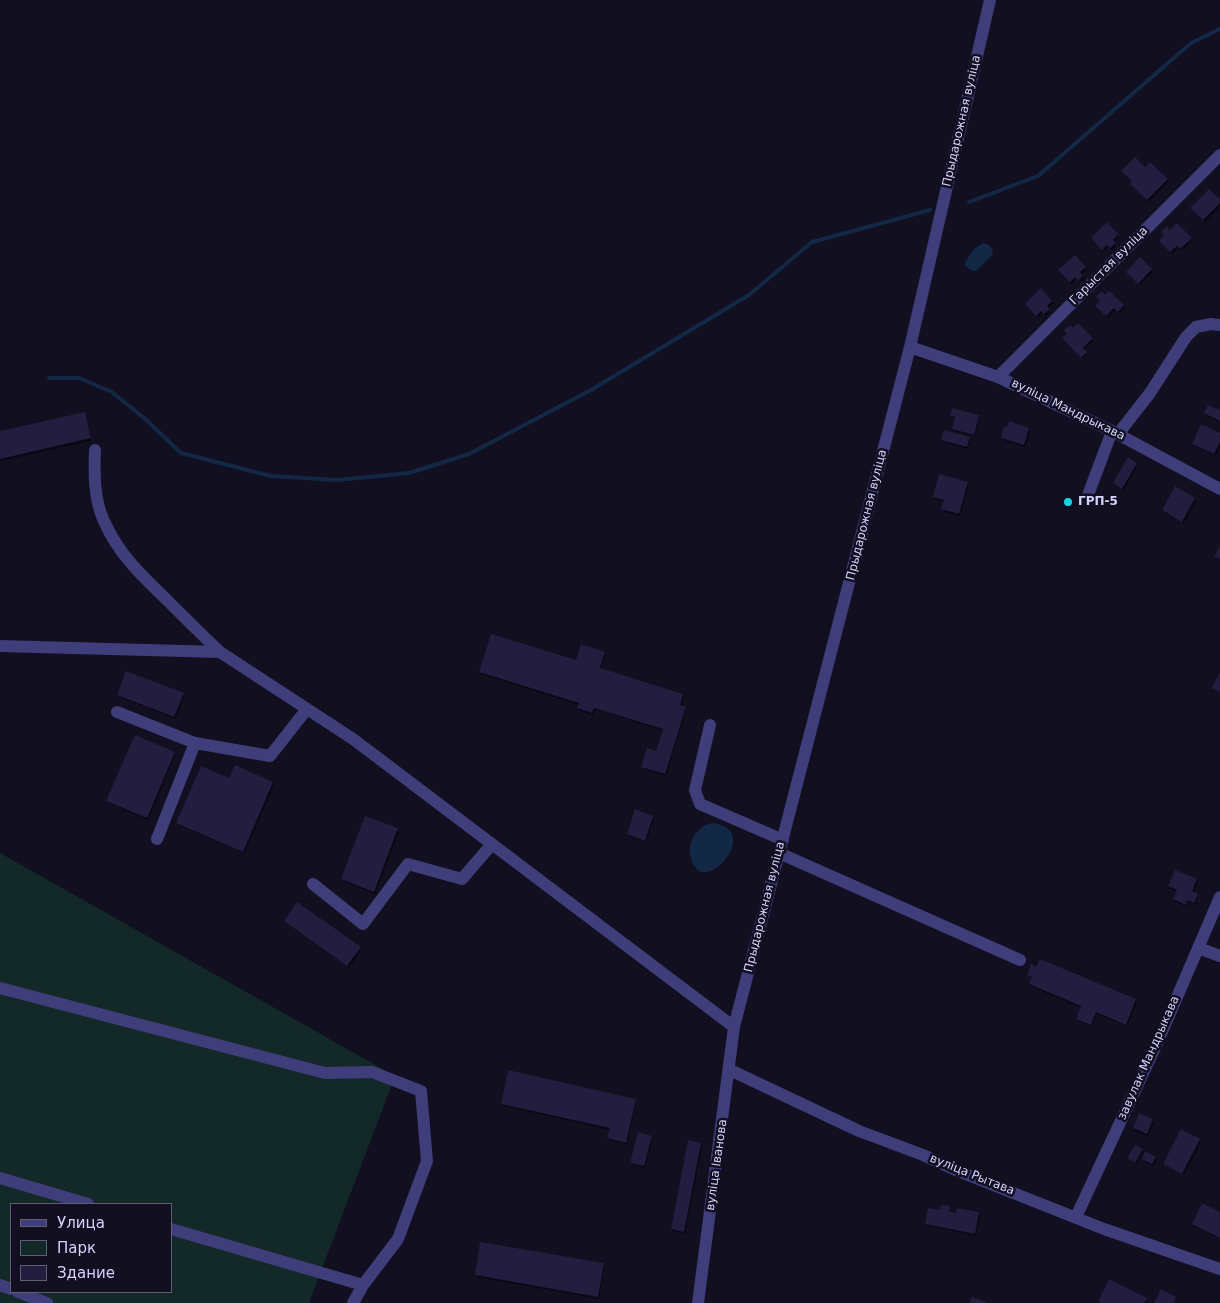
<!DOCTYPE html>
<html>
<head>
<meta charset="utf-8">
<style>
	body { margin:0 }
	#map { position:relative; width:1220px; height:1303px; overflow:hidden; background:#110f20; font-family:"DejaVu Sans",sans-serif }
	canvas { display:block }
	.legend { position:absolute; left:10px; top:1203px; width:162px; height:90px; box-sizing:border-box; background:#110f20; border:1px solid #5f5d78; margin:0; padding:6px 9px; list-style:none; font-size:15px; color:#d5d2fb }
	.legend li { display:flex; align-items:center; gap:10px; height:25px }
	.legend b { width:25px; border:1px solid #5f5d78 }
</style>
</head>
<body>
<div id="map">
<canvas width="1220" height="1303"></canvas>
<ul class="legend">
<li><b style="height:6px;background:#3f3e7b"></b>Улица</li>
<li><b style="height:14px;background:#132928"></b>Парк</li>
<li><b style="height:14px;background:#231d3f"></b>Здание</li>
</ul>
</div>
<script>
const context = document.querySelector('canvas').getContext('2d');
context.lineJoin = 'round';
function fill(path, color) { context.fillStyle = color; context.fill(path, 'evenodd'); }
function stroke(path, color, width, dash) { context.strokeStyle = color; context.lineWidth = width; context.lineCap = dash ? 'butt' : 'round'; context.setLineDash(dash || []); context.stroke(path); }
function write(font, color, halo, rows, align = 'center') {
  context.font = font + ' "DejaVu Sans",sans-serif'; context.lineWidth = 5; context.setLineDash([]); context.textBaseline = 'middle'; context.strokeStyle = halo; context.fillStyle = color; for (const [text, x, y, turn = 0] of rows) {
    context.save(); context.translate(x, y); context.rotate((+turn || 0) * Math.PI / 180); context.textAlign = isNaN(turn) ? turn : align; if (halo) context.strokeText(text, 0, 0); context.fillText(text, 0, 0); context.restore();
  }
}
const green = new Path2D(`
	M0 853 395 1076 309 1303H0ZM11 1204H171V1292H11Z`);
const water = new Path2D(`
	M983 243 989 245 993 250 992 255 976 271H972L964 265C969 255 973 248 983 243Z
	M712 823C761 828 712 889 696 868 683 852 692 827 712 823Z`);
const shadow = new Path2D(`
	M1145 169 1167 179 1168 182 1149 202 1133 186Z
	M1220 201V207L1205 222 1193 210Z
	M1107 224 1119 238 1113 242 1116 246 1112 250 1109 246 1104 251 1094 240Z
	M1170 231 1191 239 1192 241 1182 251 1178 248 1172 254 1162 243Z
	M1140 259 1153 272 1140 285 1129 275Z
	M1085 268 1086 270 1081 275 1084 279 1080 282 1077 279 1072 284 1061 273Z
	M1109 292 1125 308 1120 313 1116 310 1108 318 1098 308Z
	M1051 301 1053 304 1047 309 1050 312 1046 316 1043 312 1038 317 1028 306Z
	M1073 329 1092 338 1093 341 1083 350 1087 355 1083 359 1065 341Z
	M1220 412V422L1207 416 1206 413Z
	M86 416 91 441 0 461V432Z
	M951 416H978L979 418 975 436 955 431 954 429 956 419Z
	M1028 429 1030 432 1025 447 1003 440 1002 438Z
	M1220 435V447L1216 456 1195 446 1193 444Z
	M969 438 970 441 968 449 944 442 943 440Z
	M1136 464 1137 466 1124 490 1116 486 1115 483Z
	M967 483 969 485 960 516 944 512 943 509 945 501 936 499 934 497Z
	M1195 499 1196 501 1184 523 1165 513 1164 510Z
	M1073 501 1075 504 1073 509 1065 507 1064 505Z
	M604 653 606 655 601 669 682 695 684 697 681 707 685 708 686 710 666 776 644 769 643 767 657 753 664 731 595 709 593 715 580 711 578 708 579 705 481 674 480 672 577 662Z
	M183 694 184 697 176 719 120 697 118 695Z
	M174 753 175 755 148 820 109 803 108 801Z
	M272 783 274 786 244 853 179 825 177 823Z
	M652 817 654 819 646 842 630 837 628 834Z
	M397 829 399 832 375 894 343 881 342 879Z
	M1196 880 1198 882 1193 893 1198 897 1195 905 1189 902 1187 907 1176 902 1174 899 1177 892 1171 889 1169 886Z
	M285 921 360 947 361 950 349 968Z
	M1028 975 1135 1000 1137 1002 1127 1026 1097 1014 1092 1026 1079 1021 1077 1018 1082 1008 1032 987 1030 984 1033 979Z
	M635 1100 636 1102 627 1144 610 1141 609 1138 610 1130 504 1106 502 1104Z
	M1152 1120 1154 1122 1148 1136 1135 1131 1134 1128Z
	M1182 1131 1200 1140 1201 1142 1184 1175 1166 1166 1165 1164Z
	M651 1137 652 1140 645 1168 632 1165 631 1163Z
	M700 1144 702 1146 685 1234 673 1231 672 1229Z
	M1142 1150 1143 1152 1137 1164 1130 1161 1129 1158Z
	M1155 1158 1157 1160 1154 1166 1144 1162 1143 1159Z
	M949 1207 950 1213 979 1214 980 1216 976 1236 928 1226 926 1224 941 1211Z
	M1220 1213V1239L1195 1226 1193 1224Z
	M603 1264 604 1267 599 1299 477 1277 476 1275Z`);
const stream = new Path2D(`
	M969 202 1038 176 1191 43 1220 29
	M49 378H79L112 392 144 418 181 453 271 476 337 480 409 473 469 454 591 390 749 295 812 242 930 210`);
const building = new Path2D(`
	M1135 157 1145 167 1150 162 1168 179 1147 200 1130 184 1132 181 1121 171Z
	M1209 189 1220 199V203L1203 220 1190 208Z
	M1107 222 1118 234 1113 240 1116 243 1110 248 1107 245 1102 250 1091 238Z
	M1177 223 1192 238 1180 249 1177 246 1170 252 1159 241 1164 235 1161 232 1167 226 1170 230Z
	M1075 255 1086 267 1080 272 1083 276 1078 281 1075 277 1070 282 1058 270Z
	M1140 257 1152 269 1138 284 1126 272Z
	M1041 288 1052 301 1047 306 1050 309 1044 314 1041 311 1036 316 1025 304Z
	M1102 291 1105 295 1109 291 1124 305 1118 312 1114 308 1106 316 1095 306 1100 301 1096 297Z
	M1078 323 1093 338 1083 348 1087 352 1081 358 1062 338 1067 334 1064 330 1070 325 1073 328Z
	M1208 405 1220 410V421L1204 413Z
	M952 408 979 415 974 435 952 429 955 417 950 416Z
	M85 412 91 438 0 459V431Z
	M1009 421 1029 428 1024 445 1001 438 1004 426 1007 427Z
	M1201 424 1220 433V442L1214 454 1192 444Z
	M944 430 970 437 967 447 941 440Z
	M1128 457 1137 463 1122 489 1113 483Z
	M939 474 968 482 959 514 941 509 944 500 933 497Z
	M1175 486 1195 498 1182 522 1162 510Z
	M1064 498 1074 500 1072 507 1062 505Z
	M1220 546V559L1214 556Z
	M491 634 576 660 581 644 605 652 600 668 683 694 680 705 686 707 665 774 641 767 647 748 656 751 663 729 594 708 592 713 577 708 579 703 479 672Z
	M126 671 184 693 174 717 117 695Z
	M1220 672V692L1212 688Z
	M135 735 175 752 147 818 106 801Z
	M235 765 273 782 243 852 176 823 201 766 229 778Z
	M635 809 653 816 645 841 627 834Z
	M365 816 398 828 374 892 341 879Z
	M1175 870 1197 879 1192 891 1198 894 1194 903 1188 900 1186 905 1173 899 1177 890 1168 886Z
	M297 902 361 947 347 966 284 921Z
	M1040 959 1136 999 1126 1025 1096 1012 1091 1025 1076 1019 1081 1006 1029 984 1032 977 1027 975 1031 964 1036 967Z
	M508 1070 636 1099 626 1143 607 1138 610 1128 501 1104Z
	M1139 1113 1153 1119 1147 1134 1133 1128Z
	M1181 1129 1200 1139 1182 1174 1163 1164Z
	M638 1132 652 1136 644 1166 630 1163Z
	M688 1140 701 1143 684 1232 671 1229Z
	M1135 1145 1143 1149 1135 1163 1127 1158Z
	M1145 1151 1156 1157 1152 1164 1142 1159Z
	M1202 1203 1220 1212V1238L1192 1224Z
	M941 1205 950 1206 949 1212 956 1213 957 1208 979 1212 975 1234 925 1224 928 1208 940 1210Z
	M480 1242 604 1263 598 1297 475 1275Z
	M1109 1279 1147 1298 1144 1303H1102L1098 1301Z
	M1161 1289 1176 1297 1173 1303H1154Z
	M972 1297 987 1303H969Z`);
const minor = new Path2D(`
	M910 347 998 377 1112 431 1220 489
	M998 377 1220 155
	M1118 434 1150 393 1186 337 1196 327 1211 324 1220 325
	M95 450C94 473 94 500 104 521 119 555 142 576 168 601 185 618 202 635 220 652
	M1088 495 1112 431
	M0 646 220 652 353 739 734 1027
	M117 712 195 743 270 756 307 709
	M710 725 695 790 700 804 783 840
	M157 839 195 743
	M779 853 1020 960
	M313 884 363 924 408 864 462 879 492 844
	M1198 948 1220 956
	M0 988 325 1073 372 1072 421 1091 427 1161 398 1239 363 1285 353 1303
	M730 1070 859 1131 923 1155 958 1171 1104 1229 1220 1269
	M0 1178 88 1204
	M1076 1217 1159 1039 1220 897
	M171 1229 363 1285
	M0 1285 11 1289
	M18 1292 47 1303
	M698 1303 734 1027 910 347 990 0`);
const markers = [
	[1068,502,5,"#15d5e4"]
];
const streetNames = [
	["Прыдарожная вуліца",962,121,-77],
	["Гарыстая вуліца",1109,266,-45],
	["вуліца Мандрыкава",1068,410,26],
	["Прыдарожная вуліца",867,515,-76],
	["Прыдарожная вуліца",765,907,-76],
	["завулак Мандрыкава",1149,1058,-66],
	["вуліца Іванова",717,1165,-82],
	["вуліца Рытава",972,1175,22]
];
const poiNames = [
	["ГРП-5",1078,502]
];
fill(green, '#132928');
fill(water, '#132845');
fill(shadow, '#0007');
stroke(stream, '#132845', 4);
fill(building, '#231d3f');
stroke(minor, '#3f3e7b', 12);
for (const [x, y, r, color] of markers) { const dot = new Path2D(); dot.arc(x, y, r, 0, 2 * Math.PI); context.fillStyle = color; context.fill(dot); stroke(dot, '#110f20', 2); }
write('12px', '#d5d2fb', '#110f20', streetNames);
write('bold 12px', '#d5d2fb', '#110f20', poiNames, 'left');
</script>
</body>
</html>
